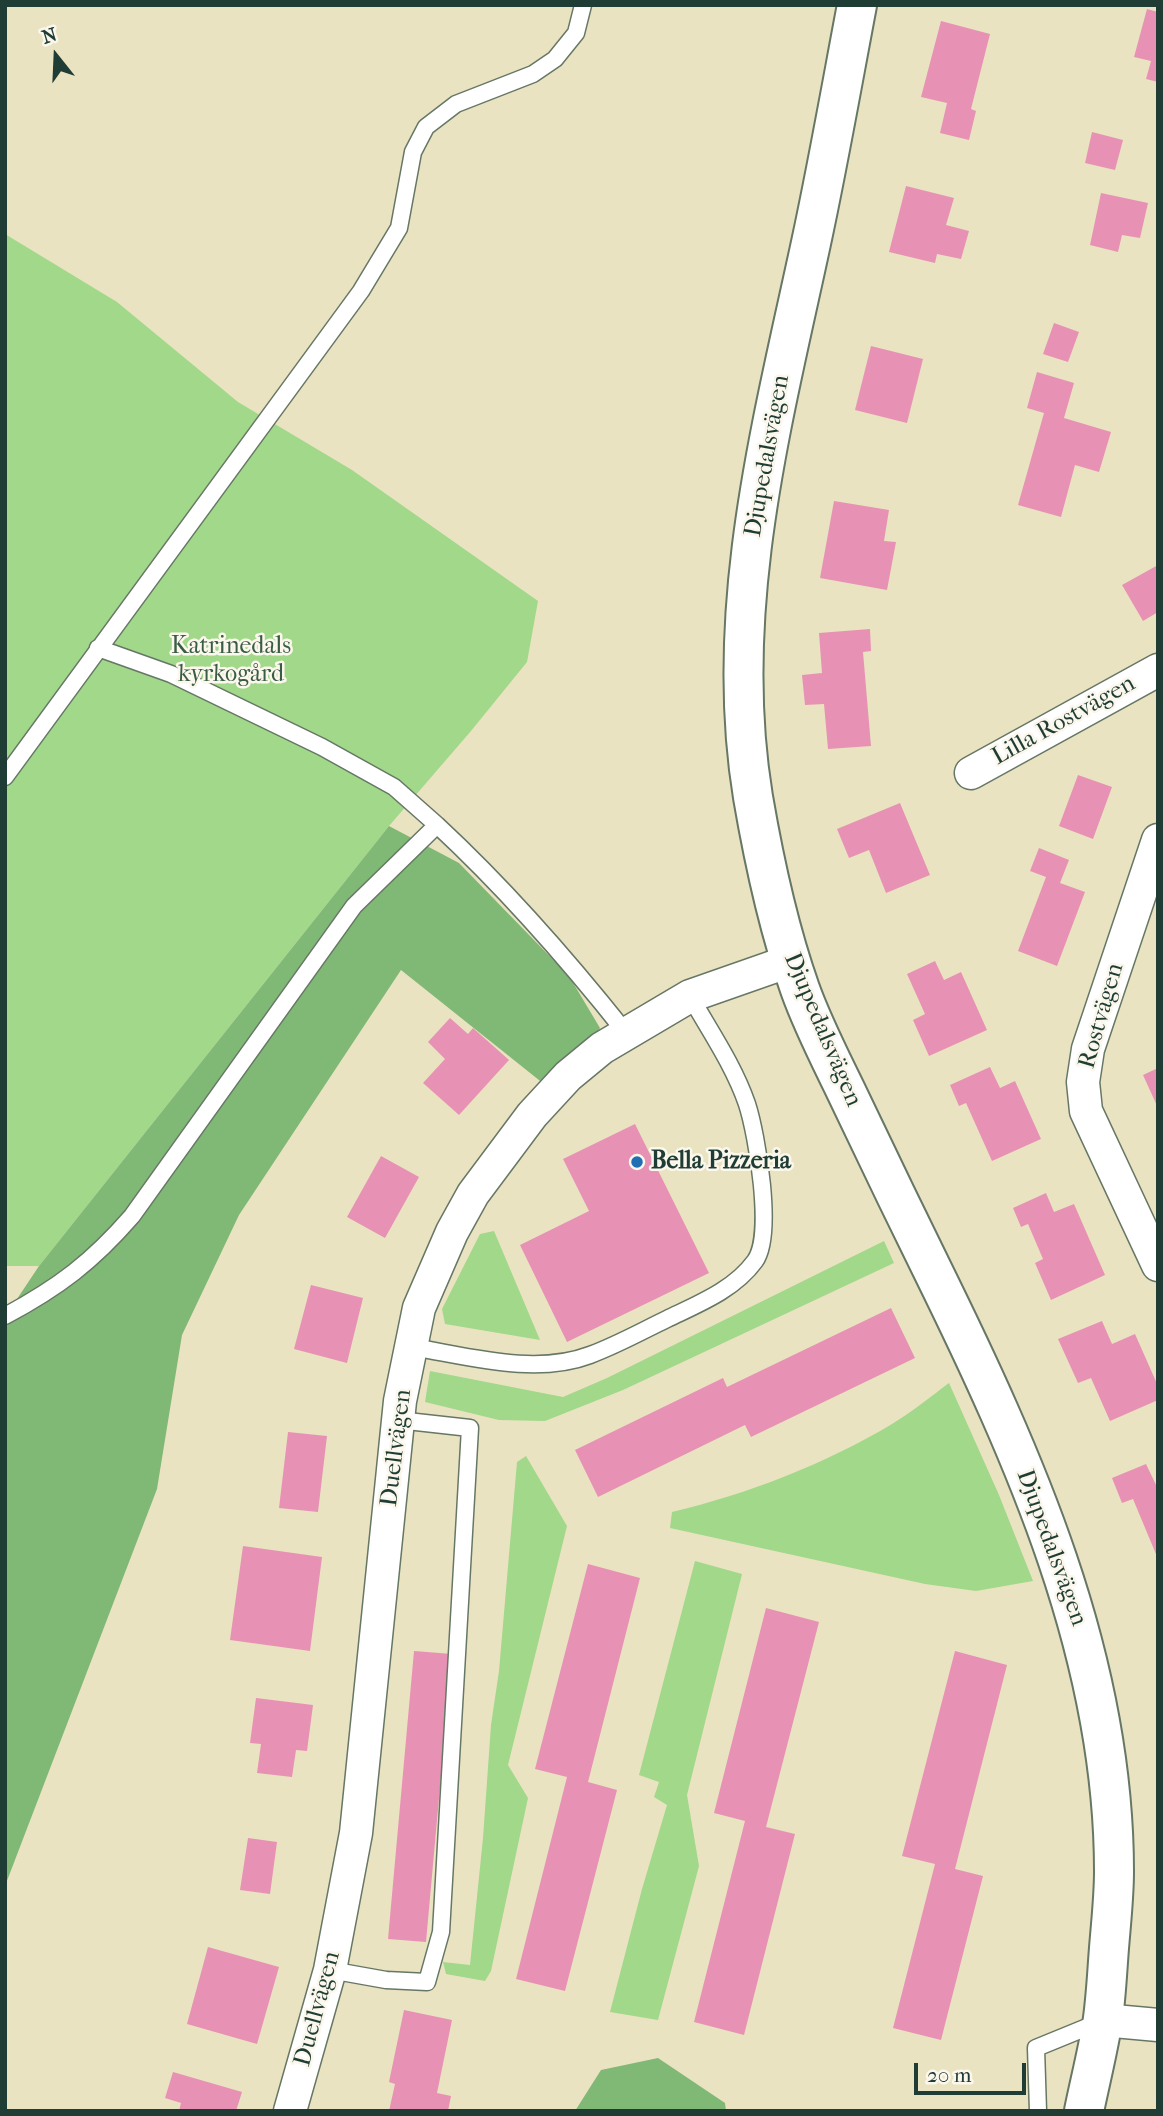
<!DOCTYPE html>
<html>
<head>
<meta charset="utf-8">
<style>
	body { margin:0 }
	#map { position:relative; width:1163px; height:2116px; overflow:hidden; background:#eae3c1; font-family:"IM FELL French Canon",serif }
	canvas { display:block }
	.frame { position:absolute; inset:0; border:7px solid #1f3d34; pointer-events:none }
	.north { position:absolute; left:21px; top:21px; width:70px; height:70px; -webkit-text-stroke:5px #fbf7ec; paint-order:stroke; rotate:342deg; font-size:19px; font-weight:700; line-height:28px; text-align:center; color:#1f3d34 }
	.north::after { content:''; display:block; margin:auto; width:24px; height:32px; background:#1f3d34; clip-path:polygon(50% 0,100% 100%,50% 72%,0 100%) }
	.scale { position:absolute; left:914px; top:2063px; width:112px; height:32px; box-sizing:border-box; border:4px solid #1f3d34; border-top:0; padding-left:9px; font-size:21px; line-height:24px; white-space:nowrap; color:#1f3d34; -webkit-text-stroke:5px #fbf7ec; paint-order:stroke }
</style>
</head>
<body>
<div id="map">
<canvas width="1163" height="2116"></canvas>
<div class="frame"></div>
<div class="north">N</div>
<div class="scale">20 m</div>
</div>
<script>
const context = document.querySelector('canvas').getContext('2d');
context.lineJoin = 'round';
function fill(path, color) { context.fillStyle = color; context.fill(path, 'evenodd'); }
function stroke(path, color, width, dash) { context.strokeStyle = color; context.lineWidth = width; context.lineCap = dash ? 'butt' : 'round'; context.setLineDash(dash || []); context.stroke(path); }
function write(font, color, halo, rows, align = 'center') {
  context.font = font + ' "IM FELL French Canon",serif'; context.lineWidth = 5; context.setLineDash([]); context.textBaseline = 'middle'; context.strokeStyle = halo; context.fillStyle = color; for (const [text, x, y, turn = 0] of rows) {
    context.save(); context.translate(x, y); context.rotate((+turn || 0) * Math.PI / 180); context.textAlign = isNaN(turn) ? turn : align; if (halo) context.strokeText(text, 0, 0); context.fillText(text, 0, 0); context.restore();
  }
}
const green = new Path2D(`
	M5 234 117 302 238 402 352 470 538 601 527 662 471 731 389 826 39 1266H5Z
	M494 1231 540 1340 445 1324 442 1309 480 1234Z
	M884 1241 894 1263 623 1390 545 1421 499 1420 425 1402 430 1371 563 1397 607 1378Z
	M949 1383 999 1495 1033 1581 976 1591 925 1584 670 1528 672 1512C748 1494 825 1464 892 1424 912 1412 930 1397 949 1383Z
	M526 1456 567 1526 508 1765 528 1798 491 1971 485 1981 446 1974 443 1962 470 1965 483 1838 491 1725 499 1671 517 1462Z
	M695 1561 742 1574 687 1795 699 1866 658 2020 610 2012 642 1889 667 1805 654 1797 659 1782 639 1775Z`);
const forest = new Path2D(`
	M389 826 459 863 569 976 600 1028 559 1096 401 970 239 1215 182 1335 157 1489 5 1886V1317L39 1266Z
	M658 2058 725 2103 726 2111H575L601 2070Z`);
const building = new Path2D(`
	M1147 9 1158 12V82L1146 79 1151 61 1134 57Z
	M941 21 990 34 971 109 976 111 969 140 940 133 947 103 921 97Z
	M1092 132 1123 140 1115 170 1085 163Z
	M906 186 954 198 946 225 969 231 961 259 937 254 935 263 889 252Z
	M1101 193 1148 203 1140 238 1122 235 1118 252 1090 245Z
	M1054 323 1079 332 1068 362 1043 354Z
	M871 346 923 359 907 423 855 410Z
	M1037 372 1074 383 1064 418 1111 432 1099 472 1075 465 1061 517 1018 505 1044 413 1027 408Z
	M834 501 889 510 884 541 896 542 887 590 820 578Z
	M1158 565V612L1143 621 1122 585Z
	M870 629 871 651 863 652 871 746 828 749 824 704 805 705 802 675 822 673 819 633Z
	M1078 775 1112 787 1093 839 1059 826Z
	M900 803 930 875 886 893 869 850 849 858 837 829Z
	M1039 848 1069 860 1060 883 1085 892 1057 966 1018 951 1046 877 1030 871Z
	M935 961 944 980 961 972 987 1030 929 1056 913 1020 925 1014 907 974Z
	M450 1018 468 1034 473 1028 509 1060 459 1115 423 1083 445 1059 428 1042Z
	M990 1067 1000 1088 1015 1081 1041 1139 992 1161 966 1103 959 1106 950 1085Z
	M1158 1068V1108L1143 1075Z
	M635 1124 709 1273 567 1342 520 1245 589 1211 563 1159Z
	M381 1156 419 1177 385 1238 347 1217Z
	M1046 1193 1054 1212 1074 1204 1105 1275 1051 1300 1035 1263 1043 1259 1028 1224 1021 1227 1013 1208Z
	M311 1285 363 1298 347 1363 294 1349Z
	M891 1308 915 1358 751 1437 745 1425 598 1497 575 1450 723 1378 727 1387Z
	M1102 1321 1112 1344 1135 1334 1158 1386V1400L1110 1421 1091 1378 1078 1383 1058 1339Z
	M288 1432 327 1436 318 1512 279 1508Z
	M1146 1464 1158 1489V1559L1133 1499 1122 1503 1112 1478Z
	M243 1546 322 1557 310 1651 230 1640Z
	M588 1564 640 1578 588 1782 617 1790 565 1991 516 1979 567 1777 535 1769Z
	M766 1608 819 1622 766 1827 795 1834 744 2035 694 2022 745 1821 714 1813Z
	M414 1651 452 1654 426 1942 388 1939Z
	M955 1651 1007 1665 955 1869 983 1876 941 2040 893 2028 935 1864 902 1856Z
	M256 1698 313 1705 307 1751 296 1750 292 1777 257 1773 261 1744 250 1743Z
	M248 1838 277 1842 270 1894 240 1890Z
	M208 1947 279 1967 257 2044 187 2024Z
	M404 2010 452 2020 437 2093 451 2096 448 2111H389L395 2084 389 2082Z
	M173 2072 242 2092 236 2111H179L181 2103 165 2098Z`);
const service = new Path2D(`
	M98 648 171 674 322 747 394 787 437 825
	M5 777 361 291 399 228 413 152 426 127 456 104 533 74 555 59 576 33 583 5
	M5 1316C59 1287 92 1262 132 1216L354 906 437 825C506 889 568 960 626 1033
	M412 1347C468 1356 535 1376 590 1355 617 1345 642 1331 667 1319 698 1304 734 1290 755 1261 774 1235 757 1135 747 1104 734 1066 710 1031 690 996
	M330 1970 386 1980 427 1982 441 1932 470 1428 398 1420
	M1038 2111 1036 2048 1102 2021`);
const minor = new Path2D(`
	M971 773 1158 670
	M1158 840 1088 1049 1083 1082 1086 1111 1158 1265
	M1103 2020 1158 2025
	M290 2111 330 1970 356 1833 400 1401 419 1308 452 1232 473 1194 532 1115 568 1076 602 1048 690 996 790 961`);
const tertiary = new Path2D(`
	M857 5C842 84 828 164 811 243 772 424 722 610 753 797 764 861 778 927 800 989 812 1023 829 1056 845 1089 873 1148 902 1208 931 1267 1024 1456 1114 1656 1114 1871 1114 1897 1111 1923 1109 1948 1107 1973 1106 2000 1102 2025 1097 2054 1090 2082 1084 2111`);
const markers = [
	[637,1162,7,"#1f6fb2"]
];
const streetNames = [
	["Djupedalsvägen",768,456,-80],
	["Lilla Rostvägen",1064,721,-29],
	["Rostvägen",1102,1016,-74],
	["Djupedalsvägen",822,1030,67],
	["Duellvägen",397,1448,-83],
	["Djupedalsvägen",1051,1548,70],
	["Duellvägen",318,2009,-75]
];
const parkNames = [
	["Katrinedals",231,647],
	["kyrkogård",231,675]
];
const poiNames = [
	["Bella Pizzeria",651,1162]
];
fill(green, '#a1d88a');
fill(forest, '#80b876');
fill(building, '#e792b4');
stroke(service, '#667765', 19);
stroke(minor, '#667765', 35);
stroke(tertiary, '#667765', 42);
stroke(service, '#fff', 16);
stroke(minor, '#fff', 32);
stroke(tertiary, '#fff', 38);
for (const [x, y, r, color] of markers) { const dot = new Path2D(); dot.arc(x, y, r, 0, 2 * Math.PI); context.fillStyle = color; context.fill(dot); stroke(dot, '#fbf7ec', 2.5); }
write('24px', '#1f3d34', '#fbf7ec', streetNames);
write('24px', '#395c45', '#fbf7ec', parkNames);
write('bold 24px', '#1f3d34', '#fbf7ec', poiNames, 'left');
</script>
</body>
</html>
